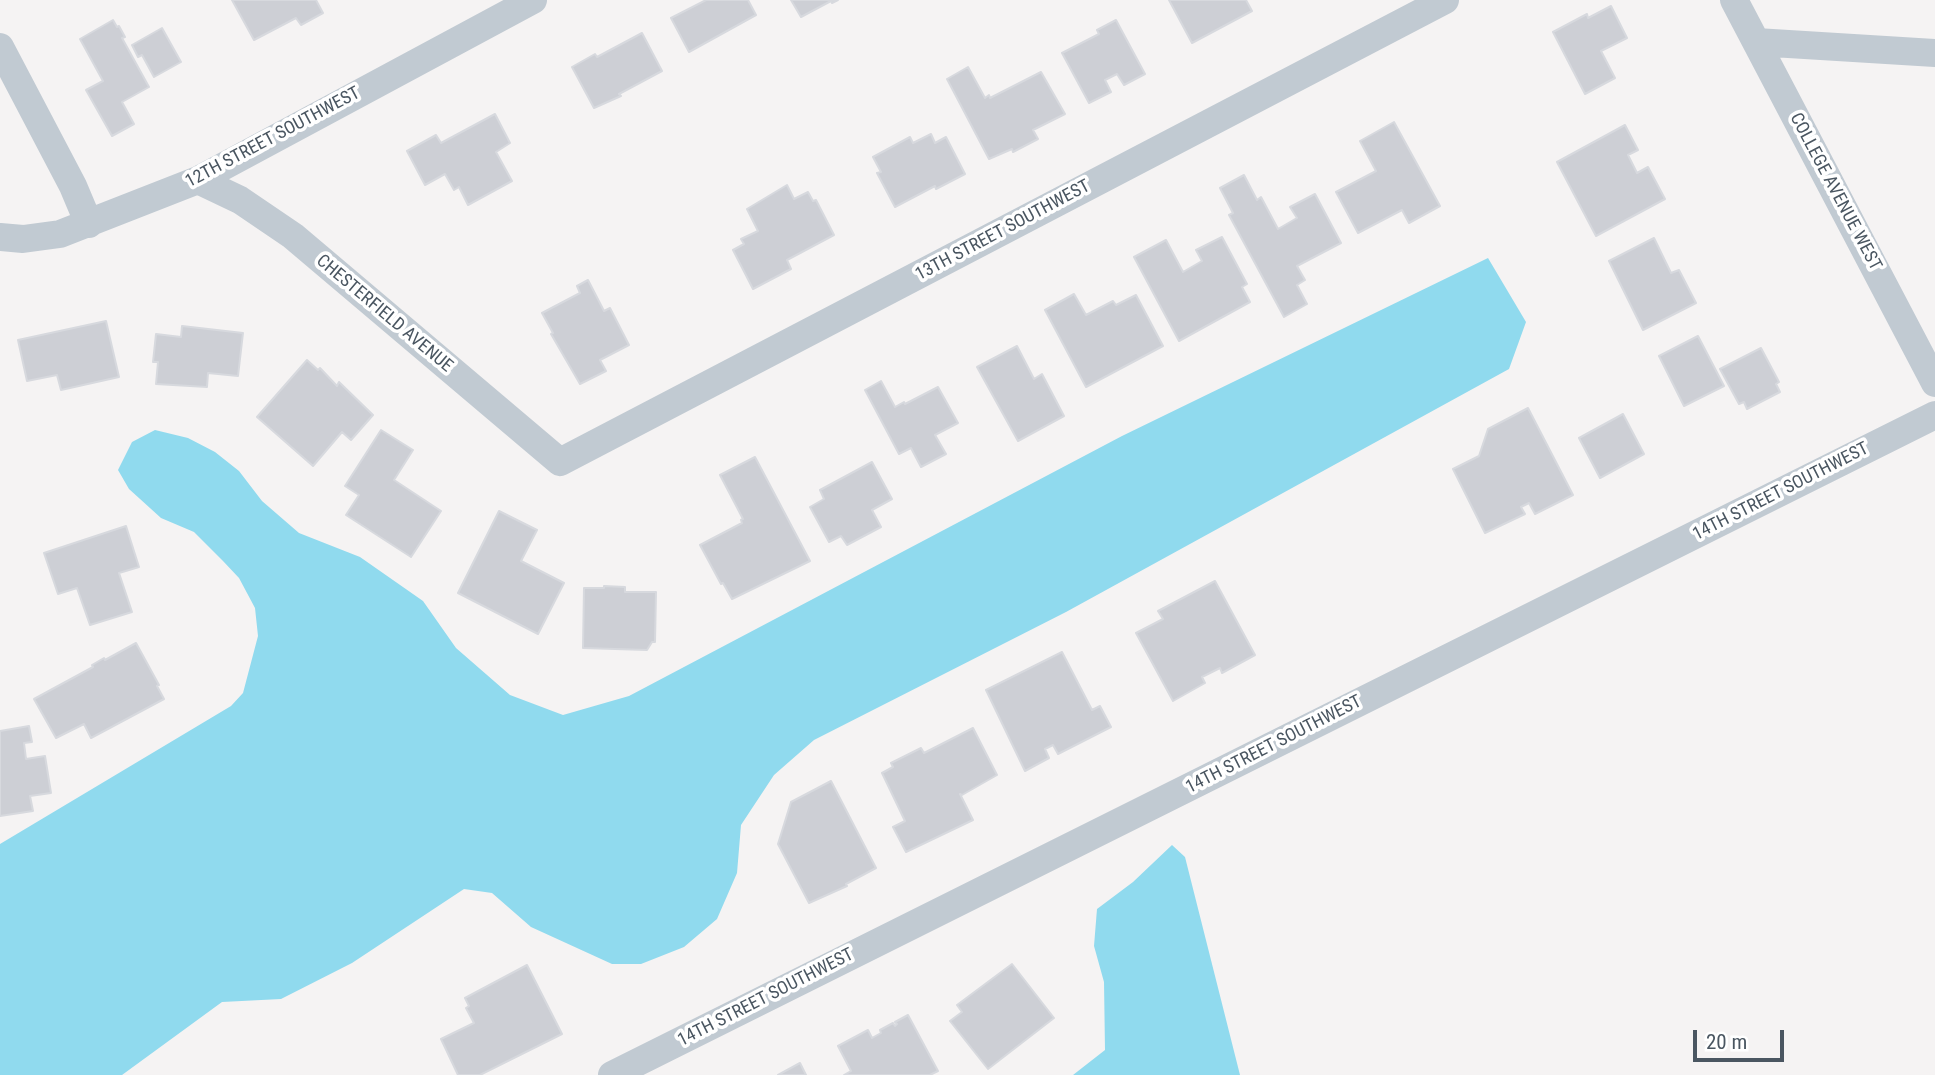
<!DOCTYPE html>
<html>
<head>
<meta charset="utf-8">
<style>
	body { margin:0 }
	#map { position:relative; width:1935px; height:1075px; overflow:hidden; background:#f5f3f3; font-family:"Roboto Condensed",sans-serif }
	canvas { display:block }
	.scale { position:absolute; left:1693px; top:1030px; width:91px; height:32px; box-sizing:border-box; border:4px solid #4a5661; border-top:0; padding-left:9px; font-size:21px; line-height:24px; white-space:nowrap; color:#4a5661; -webkit-text-stroke:5px #fff; paint-order:stroke }
</style>
</head>
<body>
<div id="map">
<canvas width="1935" height="1075"></canvas>
<div class="scale">20 m</div>
</div>
<script>
const context = document.querySelector('canvas').getContext('2d');
context.lineJoin = 'round';
function fill(path, color) { context.fillStyle = color; context.fill(path, 'evenodd'); }
function stroke(path, color, width, dash) { context.strokeStyle = color; context.lineWidth = width; context.lineCap = dash ? 'butt' : 'round'; context.setLineDash(dash || []); context.stroke(path); }
function write(font, color, halo, rows, align = 'center') {
  context.font = font + ' "Roboto Condensed",sans-serif'; context.lineWidth = 7; context.setLineDash([]); context.textBaseline = 'middle'; context.strokeStyle = halo; context.fillStyle = color; for (const [text, x, y, turn = 0] of rows) {
    context.save(); context.translate(x, y); context.rotate((+turn || 0) * Math.PI / 180); context.textAlign = isNaN(turn) ? turn : align; if (halo) context.strokeText(text, 0, 0); context.fillText(text, 0, 0); context.restore();
  }
}
const water = new Path2D(`
	M1488 258 1526 322 1509 369 1066 612 814 740 774 775 741 825 737 873 717 919 684 947 641 964H612L531 927 492 893 464 889 352 963 281 999 222 1002 122 1075H0V844L231 706 243 693 258 636 255 608 239 578 223 561 194 532 161 518 129 489 118 470 132 442 155 430 188 438 215 452 239 471 262 501 299 533 360 557 423 601 456 648 510 695 563 715 629 696 1122 436Z
	M1172 845 1185 857 1240 1075H1073L1105 1050 1104 982 1094 946 1097 909 1133 882Z`);
const building = new Path2D(`
	M232 0H316L323 13 301 25 296 18 254 40Z
	M706 0H748L756 15 689 52 671 18Z
	M791 0H838L832 3 831 1 801 17Z
	M1169 0H1246L1252 11 1192 43Z
	M1611 6 1627 38 1601 51 1615 78 1585 94 1553 32 1587 14 1588 18Z
	M113 20 117 27 119 26 125 37 122 38 149 87 122 102 134 124 112 136 86 90 103 81 80 39Z
	M1116 20 1145 74 1124 85 1117 74 1105 80 1111 92 1089 103 1062 53 1099 34 1097 30Z
	M162 28 181 62 154 77 142 55 138 57 132 45Z
	M642 33 662 71 619 94 621 96 594 108 572 67 595 54 597 57Z
	M968 67 985 98 989 95 990 98 1041 72 1065 114 1033 130 1038 139 1013 152 1012 149 989 159 947 79Z
	M495 114 510 143 496 152 512 181 468 205 459 187 454 190 445 174 425 185 407 151 436 135 441 143Z
	M1394 122 1440 206 1409 223 1402 210 1358 233 1336 192 1376 171 1360 141Z
	M1625 125 1638 150 1628 155 1637 173 1648 167 1665 199 1596 236 1557 162Z
	M931 134 935 143 946 137 965 174 936 189 935 186 895 207 877 173 881 172 873 157 910 137 913 143Z
	M1244 175 1257 200 1261 197 1278 229 1297 218 1290 207 1315 194 1341 243 1297 266 1305 280 1297 285 1307 304 1284 317 1229 215 1233 213 1220 188Z
	M787 185 794 199 808 192 813 201 816 200 834 235 787 260 791 269 753 289 733 250 744 244 741 239 758 231 747 209Z
	M1222 237 1247 284 1242 287 1250 302 1179 341 1134 257 1166 240 1183 272 1202 261 1196 250Z
	M1654 238 1671 273 1679 270 1696 303 1643 330 1609 261Z
	M588 280 604 311 610 308 629 345 600 360 606 371 580 384 551 334 553 333 542 313 580 293 577 286Z
	M1074 294 1086 315 1113 301 1116 305 1136 295 1163 346 1086 387 1045 310Z
	M106 321 119 377 61 390 57 375 27 381 18 340Z
	M182 326 243 333 238 376 208 373 207 387 156 384 158 362H153L156 334 181 337Z
	M1698 336 1724 386 1684 406 1659 356Z
	M1017 346 1034 379 1042 374 1064 416 1018 441 977 367Z
	M1761 348 1779 382 1776 384 1780 392 1747 409 1744 402 1739 404 1720 369Z
	M307 360 318 370 320 368 337 386 339 382 373 415 351 440 342 432 313 466 257 417Z
	M881 381 895 407 904 402 905 404 938 387 958 423 935 435 946 454 921 467 911 448 899 454 865 390Z
	M1528 408 1573 495 1535 514 1529 503 1521 507 1525 514 1485 533 1453 469 1479 456 1488 429Z
	M1623 414 1644 454 1600 478 1579 438Z
	M381 430 413 450 394 480 441 511 411 557 346 515 359 495 345 486Z
	M755 457 810 561 732 599 723 583 721 584 700 545 742 523 741 520 743 519 720 475Z
	M872 462 892 499 872 510 881 527 847 545 841 536 829 542 810 507 824 499 820 490Z
	M499 511 537 530 521 561 564 583 538 634 458 593Z
	M126 526 139 567 119 573 132 612 90 625 77 588 58 594 44 553Z
	M1215 581 1255 655 1222 673 1220 668 1202 677 1205 683 1173 701 1136 633 1163 619 1158 611Z
	M604 586 625 587V592H656L655 642H652L647 650 583 648 584 588H604Z
	M136 643 159 685 157 686 164 699 91 738 84 724 56 738 34 699 93 667 92 665 104 658 105 660Z
	M1062 652 1092 710 1100 706 1111 727 1058 754 1053 745 1045 749 1049 758 1025 771 986 690Z
	M29 726 32 742 24 743 26 759 45 756 51 793 30 796 33 811 0 816V731Z
	M973 728 997 775 962 795 960 794 973 820 906 852 893 827 905 821 882 773 893 767 891 763 921 748 924 753Z
	M831 781 876 868 846 884 847 886 809 903 778 844 791 802Z
	M1012 964 1054 1018 988 1069 950 1021 962 1012 957 1005Z
	M527 965 562 1034 480 1075H458L441 1039 474 1023 466 1008 469 1006 465 998Z
	M908 1015 938 1071 930 1075H844L851 1071 838 1046 868 1030 872 1038 881 1033 880 1030 893 1023 895 1026 897 1024 895 1022Z
	M800 1063 806 1075H778Z`);
const street = new Path2D(`
	M1734 0 1935 383
	M1756 42 1935 53
	M0 47 73 186 89 224
	M198 180 240 200 293 236 560 462 1445 0
	M0 237 23 239 60 234 198 180 533 0
	M612 1075 1935 415`);
const streetNames = [
	["12TH STREET SOUTHWEST",273,138,-28],
	["COLLEGE AVENUE WEST",1835,192,62],
	["13TH STREET SOUTHWEST",1003,231,-28],
	["CHESTERFIELD AVENUE",384,314,40],
	["14TH STREET SOUTHWEST",1781,492,-27],
	["14TH STREET SOUTHWEST",1274,745,-27],
	["14TH STREET SOUTHWEST",766,998,-27]
];
fill(water, '#90daee');
fill(building, '#cdcfd5');
stroke(building, '#d7d9de', 2);
stroke(street, '#c1cad2', 28);
write('18px', '#4a5661', '#fff', streetNames);
</script>
</body>
</html>
